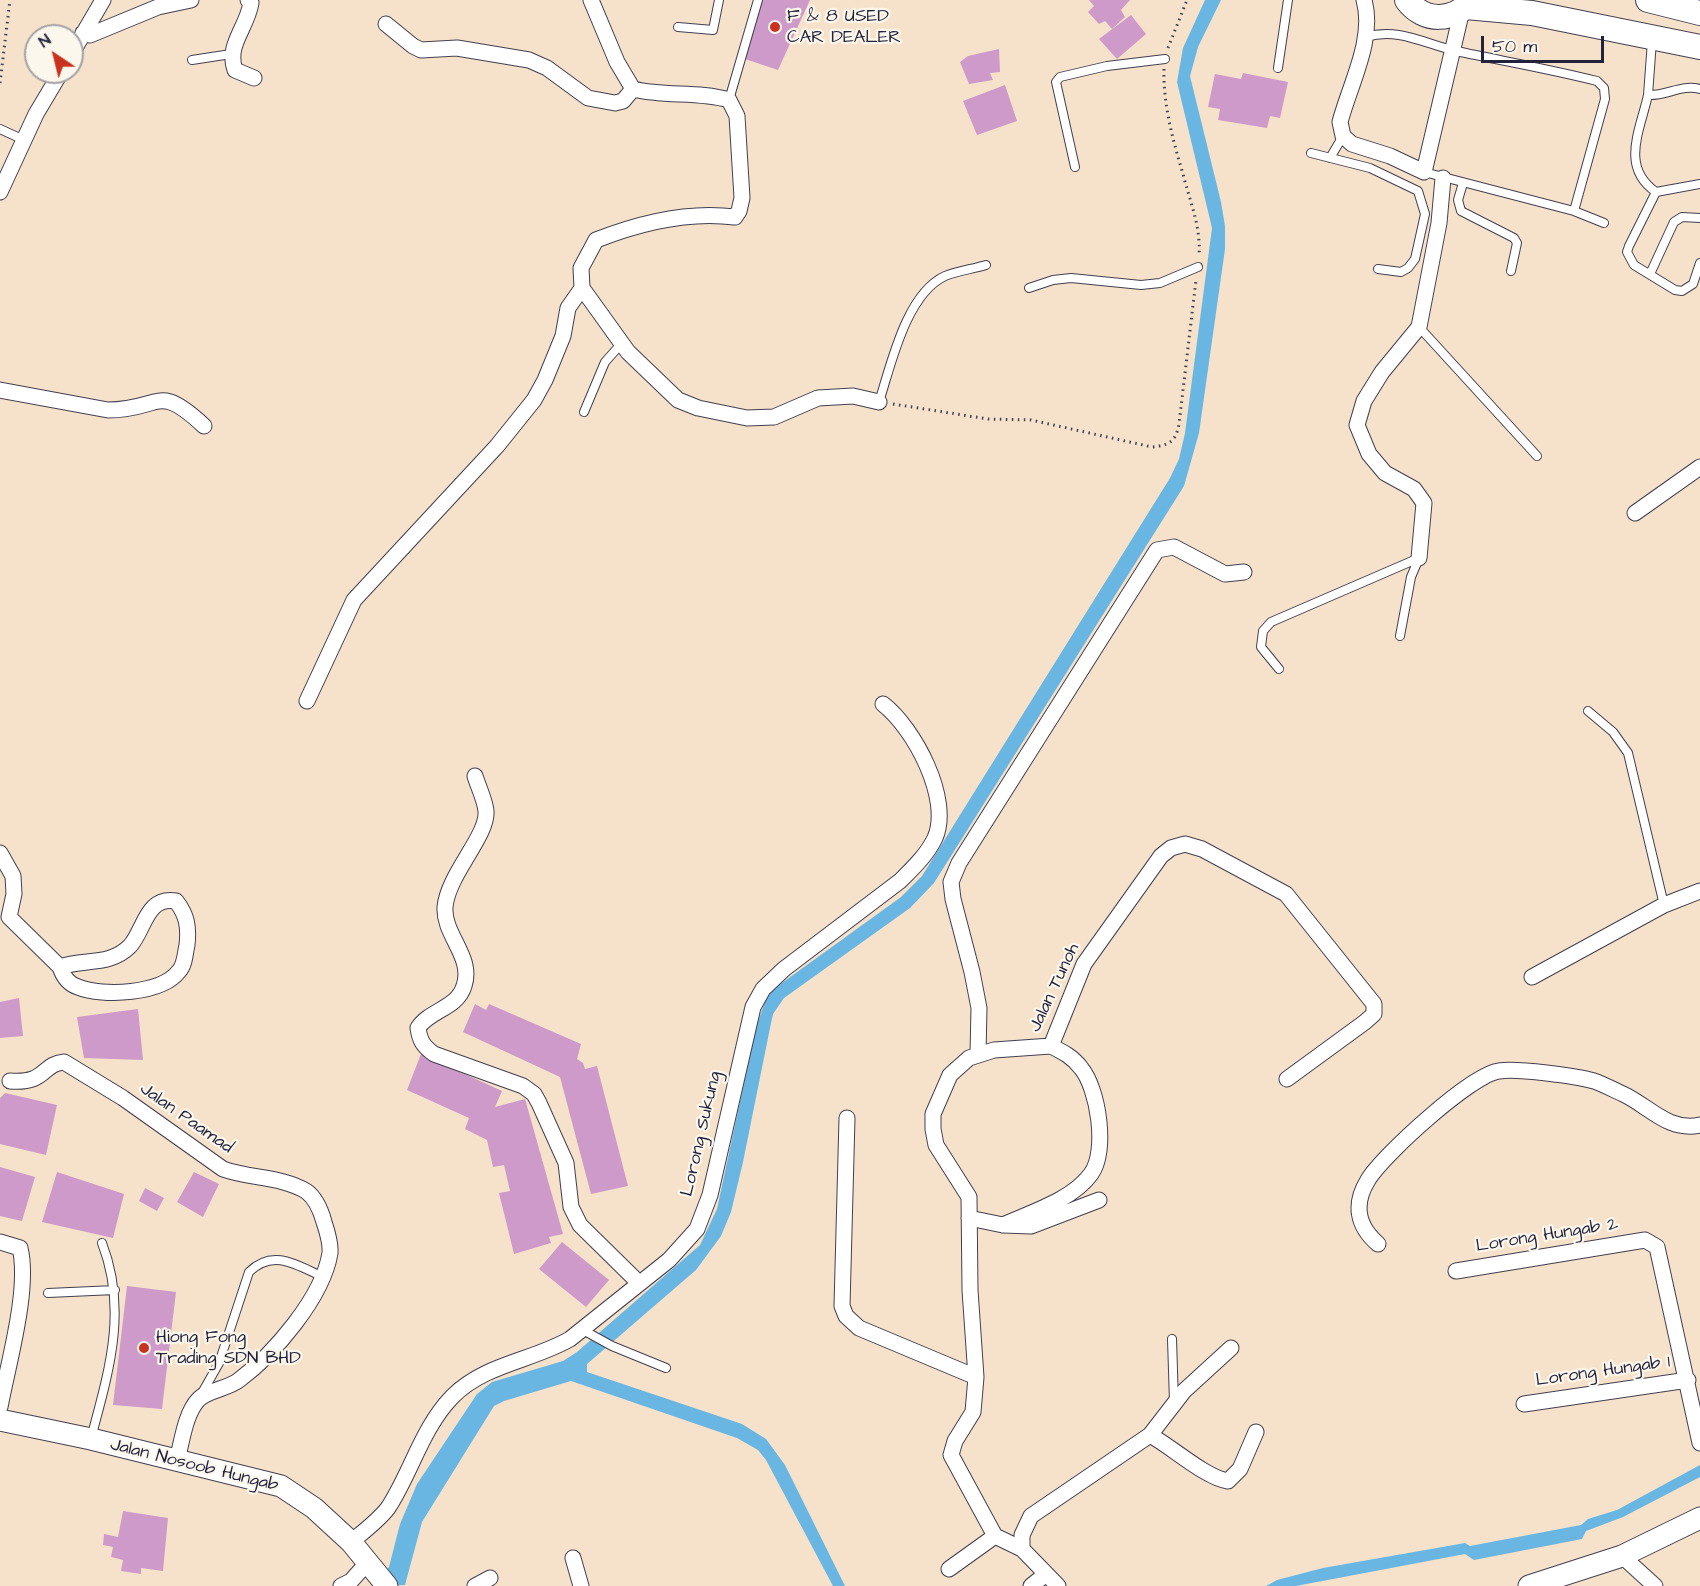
<!DOCTYPE html>
<html>
<head>
<meta charset="utf-8">
<style>
	body { margin:0 }
	#map { position:relative; width:1700px; height:1586px; overflow:hidden; background:#f6e2ca; font-family:"Architects Daughter",sans-serif }
	canvas { display:block }
	.north { position:absolute; left:24px; top:24px; width:60px; height:60px; box-sizing:border-box; background:#fbf7ec; border:2px solid #a4a2a5; border-radius:50%; rotate:325deg; font-size:16px; font-weight:700; line-height:24px; text-align:center; color:#22223b }
	.north::after { content:''; display:block; margin:auto; width:21px; height:27px; background:#c8321e; clip-path:polygon(50% 0,100% 100%,50% 72%,0 100%) }
	.scale { position:absolute; left:1481px; top:36px; width:123px; height:27px; box-sizing:border-box; border:3px solid #22223b; border-top:0; padding-left:8px; font-size:18px; line-height:21px; white-space:nowrap; color:#22223b; -webkit-text-stroke:4px #fbf7ec; paint-order:stroke }
</style>
</head>
<body>
<div id="map">
<canvas width="1700" height="1586"></canvas>
<div class="north">N</div>
<div class="scale">50 m</div>
</div>
<script>
const context = document.querySelector('canvas').getContext('2d');
context.lineJoin = 'round';
function fill(path, color) { context.fillStyle = color; context.fill(path, 'evenodd'); }
function stroke(path, color, width, dash) { context.strokeStyle = color; context.lineWidth = width; context.lineCap = dash ? 'butt' : 'round'; context.setLineDash(dash || []); context.stroke(path); }
function write(font, color, halo, rows, align = 'center') {
  context.font = font + ' "Architects Daughter",sans-serif'; context.lineWidth = 4.5; context.setLineDash([]); context.textBaseline = 'middle'; context.strokeStyle = halo; context.fillStyle = color; for (const [text, x, y, turn = 0] of rows) {
    context.save(); context.translate(x, y); context.rotate((+turn || 0) * Math.PI / 180); context.textAlign = isNaN(turn) ? turn : align; if (halo) context.strokeText(text, 0, 0); context.fillText(text, 0, 0); context.restore();
  }
}
const water = new Path2D(`
	M1205 0H1221L1198 47 1190 76 1221 202 1225 226V249L1199 433 1184 486 934 883 910 908 784 998 773 1014 770 1028 743 1162 731 1212 721 1236 696 1270 587 1364V1372L742 1424 766 1439 785 1465 845 1586H833L766 1460 758 1450 737 1438 571 1381 504 1401 494 1406 422 1522 405 1585 373 1586 389 1567 400 1524 417 1484 477 1394 492 1382 563 1361 577 1352 700 1245 717 1209 756 1027 766 999 775 988 901 897 922 876 1170 478 1179 459 1185 433 1212 228 1177 82 1183 48Z
	M1700 1465V1477L1623 1517 1586 1531 1582 1539 1474 1560 1465 1554 1296 1586H1266L1277 1580 1323 1568 1465 1543 1470 1546 1581 1525 1588 1519 1617 1510Z`);
const building = new Path2D(`
	M763 0H810L778 70 742 58Z
	M1089 0H1130L1121 10 1125 17 1112 29 1105 21 1099 24 1088 12 1094 6Z
	M1131 15 1146 34 1117 59 1099 39Z
	M999 49 1000 72 990 73 993 80 969 84 960 62 968 56Z
	M1243 73 1288 82 1280 118 1270 116 1267 128 1218 120 1220 109 1208 107 1215 74 1241 79Z
	M1005 85 1017 121 977 135 963 101Z
	M19 998 23 1036 0 1038V1002Z
	M475 1004 486 1010 489 1004 581 1044 577 1059 583 1063 585 1069 597 1066 628 1186 591 1194 560 1077 463 1032Z
	M138 1009 143 1060 84 1058 77 1017Z
	M421 1054 502 1091 495 1107 525 1099 563 1234 549 1237 551 1243 514 1254 499 1193 510 1191 504 1165 493 1167 487 1140 465 1129 469 1118 407 1090Z
	M5 1093 57 1105 46 1155 0 1144V1098Z
	M0 1167 35 1177 22 1221 0 1216Z
	M57 1172 124 1194 113 1238 42 1222Z
	M194 1172 219 1184 203 1217 177 1202Z
	M145 1188 164 1198 157 1211 139 1201Z
	M562 1242 609 1280 586 1307 539 1269Z
	M127 1286 176 1292 162 1409 113 1405Z
	M123 1511 168 1518 163 1571 141 1568V1574L121 1571 123 1560 111 1557 113 1547 103 1545 104 1534 118 1537Z`);
const path = new Path2D(`
	M1168 48 1187 0
	M1164 69C1163 104 1173 141 1183 174 1190 202 1201 226 1199 256
	M0 83 10 0
	M893 404 988 419 1031 420 1152 447C1170 445 1176 441 1179 424L1196 280`);
const lane = new Path2D(`
	M678 27 713 30 719 0
	M1366 37C1398 27 1425 44 1456 51 1503 61 1550 69 1597 81L1604 88 1605 99 1574 211 1424 172
	M192 60 231 54
	M1278 68 1288 0
	M1700 89C1681 84 1667 96 1648 95 1640 131 1620 167 1656 192L1700 184
	M1648 95 1652 41
	M729 100 758 0
	M0 129 24 140
	M1311 153 1370 168 1418 191 1425 214 1415 259 1408 268 1401 272 1378 269
	M1330 158 1343 136
	M1075 167 1056 82 1060 77 1107 66 1165 59
	M1463 183 1458 200 1461 211 1514 238 1517 243 1511 271
	M1656 192 1629 246 1627 252 1634 265 1675 290 1682 291 1693 284 1700 263
	M1574 211 1604 223
	M1650 274 1674 222 1682 217 1700 218
	M1029 288 1053 280 1071 278 1141 285 1160 283 1198 267
	M1419 327 1537 456
	M879 402C891 365 906 294 945 276 957 271 973 269 986 265
	M584 412 605 362 622 343
	M1279 669 1261 647 1263 631 1271 622 1419 558 1411 577 1400 636
	M1588 711 1613 732 1628 753 1664 905
	M48 1293 115 1290
	M583 1330 612 1346 666 1368
	M1172 1339 1174 1402
	M202 1393 219 1363 249 1272C273 1248 297 1265 323 1277
	M91 1438C109 1371 128 1310 102 1243`);
const street = new Path2D(`
	M248 0 251 3C247 28 226 45 235 70L254 78
	M1364 0C1375 39 1350 84 1340 122L1343 136 1352 144 1390 156 1424 172 1462 10
	M386 24 413 46 421 50 457 48 529 60 547 68 588 98 615 103 623 101 633 89
	M83 33 90 35 158 7 191 0
	M72 53 103 0
	M0 192 36 114 61 72
	M582 288 628 352 678 400 698 408 747 418 774 417 818 398 853 396 879 402
	M0 390 108 410C162 410 156 381 204 426
	M1635 513 1700 467
	M1419 558 1424 503 1414 489 1385 473 1369 454 1357 425 1364 401 1382 372 1419 327 1439 223 1443 178
	M307 701 354 600 497 446 534 400 545 380 563 336 568 308 582 288 581 268 596 240C639 223 689 211 735 217L739 211 742 198 737 116 729 100C698 91 665 97 633 89L617 62 591 0
	M475 776C478 786 485 800 486 811 488 836 448 874 445 907 443 935 474 957 464 986 457 1009 429 1010 418 1028 420 1041 423 1046 434 1054L523 1086 534 1094 539 1103 566 1163 571 1207 580 1225 639 1283
	M0 853 13 876 14 894 9 917 60 967C63 976 68 984 78 987 103 997 162 994 179 971 185 965 185 953 187 945 189 927 187 915 176 901 146 896 145 929 130 946 109 967 84 958 60 967
	M1532 977 1664 905 1700 891
	M978 1054 979 1008 972 972 953 899 951 882 959 863 1157 550 1174 547 1225 574 1244 572
	M10 1081C47 1084 41 1064 64 1062L123 1098 223 1169C251 1179 280 1176 306 1191 316 1198 321 1211 324 1222 327 1231 331 1243 330 1253 323 1297 274 1354 239 1380 228 1389 207 1390 198 1400 185 1414 182 1442 177 1460
	M847 1118 842 1306 846 1316 859 1328 976 1377
	M969 1218 1003 1225 1031 1226 1099 1200
	M1003 1225C1032 1212 1072 1200 1091 1174 1108 1151 1098 1088 1081 1068 1073 1057 1063 1052 1051 1046
	M0 1242 20 1248C30 1289 8 1364 0 1407
	M1378 1244C1357 1226 1353 1204 1368 1180 1382 1156 1472 1074 1499 1071 1517 1068 1576 1076 1594 1081 1603 1084 1614 1090 1623 1094 1649 1106 1668 1132 1700 1125
	M1456 1271 1645 1240 1657 1247 1700 1443
	M1524 1404 1688 1380
	M1150 1435C1172 1447 1206 1478 1228 1481L1240 1469 1256 1432
	M351 1542C363 1532 378 1521 388 1508 411 1473 422 1428 452 1397 484 1364 532 1361 570 1339L669 1260 697 1229 710 1195 753 1007 763 989 784 969 900 881C913 868 927 855 935 838 952 799 914 728 883 704
	M1022 1549V1535L1031 1516 1150 1435 1184 1391 1231 1348
	M1622 1556 1655 1586
	M573 1558 581 1586
	M949 1569 995 1536
	M341 1586 351 1581 369 1561
	M475 1586 490 1578
	M1031 1586 1046 1574
	M1058 1586 1022 1549 995 1536 951 1455 955 1441 973 1412 976 1377 970 1290 969 1197 936 1145 933 1129V1114L950 1075 969 1058 994 1050 1051 1046 1084 964 1161 856 1171 848 1185 844 1202 849 1286 894 1374 1004V1014L1365 1022 1287 1079`);
const secondary = new Path2D(`
	M0 1420 91 1439 281 1486 314 1508 351 1542 387 1586
	M1529 1586 1622 1556 1700 1518`);
const primary = new Path2D(`
	M1407 0C1424 23 1454 22 1472 0
	M1648 0 1700 13
	M1466 7 1532 13 1700 47`);
const markers = [
	[775,27,6,"#c8321e"],
	[144,1348,6,"#c8321e"]
];
const poiNames = [
	["F & 8 USED",787,17],
	["CAR DEALER",787,38],
	["Hiong Fong",156,1338],
	["Trading SDN BHD",156,1359]
];
const streetNames = [
	["Jalan Tunoh",1055,988,-65],
	["Jalan Paamad",186,1119,35],
	["Lorong Sukung",702,1134,-77],
	["Lorong Hungab 2",1547,1236,-9],
	["Lorong Hungab 1",1603,1372,-8],
	["Jalan Nosoob Hungab",194,1466,14]
];
fill(water, '#6ab6e3');
fill(building, '#cd9aca');
stroke(lane, '#423f50', 10);
stroke(street, '#423f50', 17);
stroke(secondary, '#423f50', 23);
stroke(primary, '#423f50', 26);
stroke(path, '#423f50', 3, [1.5, 4.5]);
stroke(lane, '#fff', 8);
stroke(street, '#fff', 15);
stroke(secondary, '#fff', 21);
stroke(primary, '#fff', 24);
for (const [x, y, r, color] of markers) { const dot = new Path2D(); dot.arc(x, y, r, 0, 2 * Math.PI); context.fillStyle = color; context.fill(dot); stroke(dot, '#fbf7ec', 2); }
write('18px', '#22223b', '#fbf7ec', poiNames, 'left');
write('18px', '#22223b', '#fbf7ec', streetNames);
</script>
</body>
</html>
